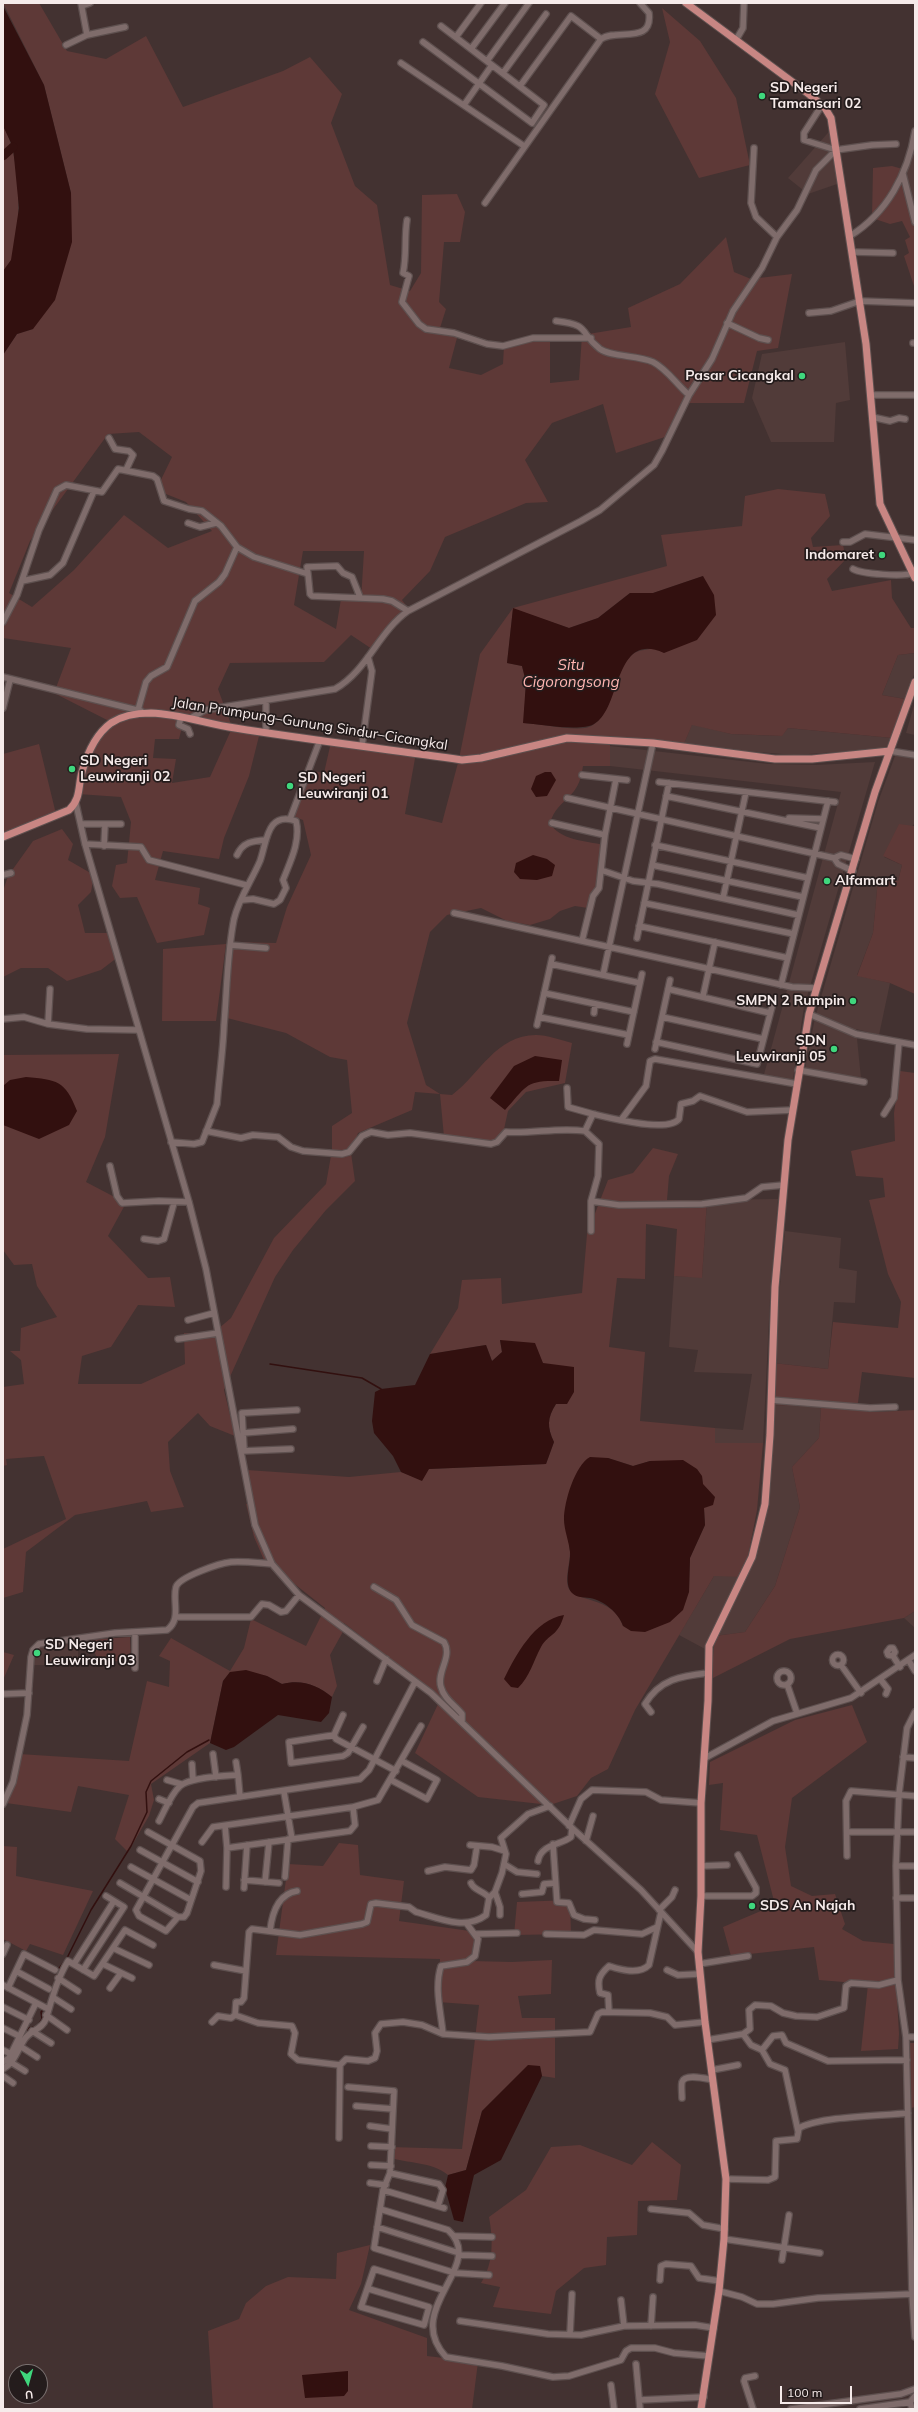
<!DOCTYPE html>
<html>
<head>
<meta charset="utf-8">
<style>
	body { margin:0 }
	#map { position:relative; width:918px; height:2412px; overflow:hidden; background:#433231; font-family:Mulish,sans-serif }
	canvas { display:block }
	.frame { position:absolute; inset:0; border:4px solid #f6ebea; pointer-events:none }
	.north { position:absolute; left:8px; top:2364px; width:40px; height:40px; box-sizing:border-box; background:#241c1c; border:1px solid #786f6e; border-radius:50%; rotate:174deg; font-size:11px; font-weight:700; line-height:16px; text-align:center; color:#f6ebea }
	.north::after { content:''; display:block; margin:auto; width:14px; height:18px; background:#3fd77d; clip-path:polygon(50% 0,100% 100%,50% 72%,0 100%) }
	.scale { position:absolute; left:780px; top:2386px; width:72px; height:18px; box-sizing:border-box; border:2px solid #f6ebea; border-top:0; padding-left:5px; font-size:12px; line-height:14px; white-space:nowrap; color:#f6ebea; -webkit-text-stroke:3px #241c1c; paint-order:stroke }
</style>
</head>
<body>
<div id="map">
<canvas width="918" height="2412"></canvas>
<div class="frame"></div>
<div class="north">U</div>
<div class="scale">100 m</div>
</div>
<script>
const context = document.querySelector('canvas').getContext('2d');
context.lineJoin = 'round';
function fill(path, color) { context.fillStyle = color; context.fill(path, 'evenodd'); }
function stroke(path, color, width, dash) { context.strokeStyle = color; context.lineWidth = width; context.lineCap = dash ? 'butt' : 'round'; context.setLineDash(dash || []); context.stroke(path); }
function write(font, color, halo, rows, align = 'center') {
  context.font = font + ' Mulish,sans-serif'; context.lineWidth = 3.5; context.setLineDash([]); context.textBaseline = 'middle'; context.strokeStyle = halo; context.fillStyle = color; for (const [text, x, y, turn = 0] of rows) {
    context.save(); context.translate(x, y); context.rotate((+turn || 0) * Math.PI / 180); context.textAlign = isNaN(turn) ? turn : align; if (halo) context.strokeText(text, 0, 0); context.fillText(text, 0, 0); context.restore();
  }
}
const built = new Path2D(`
	M834 126 843 182 808 194 788 178Z
	M915 142V225L906 170Z
	M845 342 850 400 836 403 834 442H771L752 398 762 354Z
	M915 653V672L905 699 882 695 898 655Z
	M915 702V735L906 733Z
	M692 724 731 734 781 736 788 728 892 738 889 746 879 749 795 755 683 746Z
	M610 746 768 764 816 765 875 762 804 1007 792 1085 763 1078 841 792 610 766Z
	M900 754 915 757V823L884 857 902 865 898 881 878 880 873 933 857 975 890 983 879 1035 856 1029 861 1078 805 1069 815 1018 878 802 895 756Z
	M778 1199 770 1299 763 1443H715V1428L743 1430 752 1374 694 1372 698 1350 669 1347 674 1276 702 1277 707 1200Z
	M785 1231 841 1238 839 1268 857 1271 855 1303 834 1302 828 1369 773 1363Z
	M774 1405 821 1407 819 1438 792 1467 800 1507 775 1586 745 1632 715 1636 705 1649 679 1635 714 1576H744L765 1510Z
	M915 1611V1628L904 1618Z
	M78 1642V1665H32L34 1651 43 1645Z`);
const green = new Path2D(`
	M3 3H39L67 51 106 59 146 36 183 107 283 71 310 57 342 94 331 123 355 186 377 205 390 285 410 291 421 273 422 195 457 194 465 212 460 242H444L439 302 446 309 440 328 458 334 449 368 481 375 503 364 504 346 550 338V383L579 380 582 335 631 327 628 308 680 284 726 237 734 272 751 279 792 274 778 348 757 351 744 403H684L668 436 616 453 603 404 552 423 525 460 548 502 526 503 445 537 430 571 402 600 410 611 372 649 351 635 324 662 230 663 218 689 232 727 260 732 249 776 224 838 219 859 163 851 155 880 200 888 198 904 210 908 204 935 157 943 137 897 120 898 112 886 116 865 127 863 131 822 121 797 78 794C84 766 86 741 109 721L54 693 71 648 3 638V355L17 334 33 329 71 193 44 85ZM139 432 172 457 156 490 186 502 212 531 168 548 124 515 74 570 32 607 9 593 30 541 108 434ZM303 551H364L361 600 341 599 336 629 294 605ZM185 715 232 728 210 777 172 783 176 759 153 758 155 739H179Z
	M662 8 700 41 736 98 750 165 699 178 655 94 670 42Z
	M3 126C21 153 22 228 12 259 10 263 6 268 3 271Z
	M892 166 906 170 915 225V289L904 256 909 253 905 240 910 237 902 221 890 224 872 218 873 168Z
	M778 489 825 494 830 516 811 538 813 547 843 545 846 559 827 579 832 591 891 580 892 598 911 628H915V653L898 655 882 695 905 699 892 738 788 728 782 736 731 734 692 725 683 746 610 738V766H583C579 801 558 797 550 823 559 840 586 841 604 845L594 909 575 906 560 911 550 919 530 925 507 921 481 908 447 915 430 932 407 1023 426 1085 440 1094 452 1095C480 1074 496 1035 536 1035 547 1035 561 1040 572 1043L565 1083 526 1092 508 1111 501 1143 444 1137 440 1094 415 1092 412 1110 358 1133 351 1153 355 1181 326 1210 293 1250 275 1277 224 1390 235 1436 210 1426 198 1413 168 1442 170 1471 184 1507 151 1512 147 1501 75 1515 26 1552 23 1592 3 1598V1549L66 1519 44 1456 6 1459 7 1465 3 1466V1387L24 1384 21 1360 10 1351H20L21 1328 57 1317 37 1286 32 1264 14 1265 3 1250V1055L119 1054 105 1137 86 1182 126 1203 108 1236 148 1278 170 1277 175 1307 138 1305 111 1347 82 1356 78 1384H141L185 1364 184 1333 212 1334 231 1318 274 1238 326 1184 332 1150V1126L352 1113 347 1060 330 1057 286 1033 223 1017 233 942 276 943 287 907 311 855 303 820 292 816 308 770 324 773 331 742 416 753 405 814 442 823 459 759 480 654 513 608 667 566 661 535 742 526 745 496ZM703 576 653 648C648 650 637 650 633 654 612 670 614 723 585 728 568 730 541 724 524 723L526 682 522 666 507 663 513 609 569 628 598 618 630 593H653Z
	M39 744 56 814 3 835V754Z
	M915 823V994L890 983 857 976 873 933 878 879 898 881 902 865 883 856 899 824 914 826Z
	M62 829 73 844 68 860 94 875 91 892 78 905 85 933H107L118 957 101 970 67 981 48 968H21L3 977V891L8 876 33 841Z
	M226 944 216 1021H162L163 949Z
	M900 1071 915 1073V1378L862 1372 857 1410 876 1412 915 1410V1611L904 1618 790 1639 711 1679 715 1636 745 1632 775 1586 800 1507 792 1467 819 1438 821 1407 774 1405 773 1363 828 1369 833 1322 898 1328 901 1302 888 1274 869 1200 885 1197 883 1178 856 1176 851 1151 895 1141 894 1113Z
	M653 1148 678 1154 669 1176 667 1200H707L702 1278 674 1276 677 1229 646 1224 645 1279 617 1278 609 1347 645 1352 640 1421 715 1428V1443H763L757 1510 744 1577 714 1576 635 1710 608 1769 591 1778 577 1796 550 1805 478 1797 415 1753 439 1702 402 1668 344 1623 345 1628 330 1655 337 1686 332 1697C317 1685 302 1679 282 1684L267 1676 230 1672 223 1681 210 1743 151 1784 154 1800 149 1816 128 1852 115 1839 129 1795 78 1786 71 1812 6 1803 13 1764 19 1754 129 1761 147 1681 169 1687 170 1661 159 1656 171 1638 230 1671 244 1648 251 1619 306 1646 325 1608 264 1560 254 1537 246 1504 253 1502 247 1470 349 1477 401 1472 422 1480 428 1469 546 1464 554 1442C547 1427 547 1418 556 1404L543 1363 500 1340 502 1352 492 1361 486 1345 430 1354 458 1308 462 1280 501 1278 502 1304 582 1293 587 1234 608 1180 633 1173ZM608 1458 633 1466 650 1461 702 1476 705 1525 690 1558 689 1592 623 1626C613 1595 573 1603 568 1587 565 1577 570 1563 570 1552 569 1541 566 1529 564 1518Z
	M130 1637 131 1662 98 1660 89 1640Z
	M3 1652 14 1655 3 1680Z
	M852 1705 867 1742 792 1798 785 1847 791 1886 812 1896 835 1894 845 1924 842 1929 863 1941 894 1944 899 2034 898 2049 861 2051 868 1984 819 1980 814 1947 731 1956 723 1927 775 1905 757 1835 720 1830 723 1783 709 1785 710 1762 795 1720Z
	M339 1843 358 1845 360 1875 404 1881 399 1921 477 1932 471 1961 512 1962 552 1960 551 1994 518 1996 522 2018H555V2078L542 2076 540 2066H528L482 2111 466 2170 448 2175C431 2161 408 2164 388 2157L389 2147 462 2149 479 2005 438 2002 440 1959 276 1955 288 1864 323 1866Z
	M3 1846 17 1847 16 1876 93 1891 63 1955 30 1944 26 1951 3 1939Z
	M570 1900 571 1934 514 1935 517 1902Z
	M909 2043H915V2107L911 2108Z
	M652 2142 681 2165 677 2200 638 2201 637 2235 607 2237 606 2265 584 2268 556 2291 551 2314 493 2307 500 2287 481 2283C494 2263 493 2239 489 2217L526 2190 551 2147 580 2145 632 2165Z
	M370 2245 361 2284 349 2310 427 2338V2356L478 2362 472 2409H213L208 2331 239 2319 246 2303 266 2286 288 2277 336 2279 337 2253Z`);
const water = new Path2D(`
	M3 6 44 85 71 193 72 242 55 300 33 329 17 334 3 355V271L11 260 19 208 13 147 3 126Z
	M703 576 714 595 716 615 697 640 664 653C613 630 622 709 594 724 580 732 540 724 523 723L526 682 522 666 507 663 513 608 569 628 598 618 630 593H653Z
	M545 772H551L556 780 547 796 536 797 531 789 536 776Z
	M533 855 547 859 555 865 552 876 537 880 520 879 514 872 516 863Z
	M535 1056 562 1060 559 1081C525 1080 527 1086 505 1110L490 1098 514 1066Z
	M26 1077C57 1080 65 1080 77 1111L69 1125 39 1139 3 1125V1086L10 1080Z
	M500 1340 535 1343 543 1363 574 1367V1392L567 1404H556C547 1418 547 1427 554 1442L546 1464 429 1469 422 1481 401 1472 393 1456 374 1433 372 1421 375 1392 381 1389 415 1385 430 1354 486 1345 492 1361 502 1352Z
	M590 1457 608 1458 633 1466 650 1461 683 1460 697 1469 702 1476 703 1484 715 1497 713 1505 704 1508 705 1525 690 1558 689 1592 683 1610 670 1622 645 1632 631 1631 623 1626C619 1613 603 1600 590 1598 583 1597 577 1598 572 1593 563 1583 571 1564 570 1552 569 1541 564 1530 564 1519 564 1502 575 1465 590 1457Z
	M564 1615C558 1637 549 1633 541 1647 533 1662 530 1676 518 1688L511 1687 504 1679C516 1655 534 1620 564 1615Z
	M246 1670 267 1676 282 1684C302 1679 317 1685 332 1697L329 1713 321 1722 278 1715 234 1747 226 1750 210 1743 223 1681 230 1672Z
	M528 2065 540 2066 542 2076 501 2160 474 2175 463 2222 454 2220 445 2188 448 2175 466 2170 482 2111Z
	M348 2371V2391L344 2396 305 2398 302 2375Z`);
const stream = new Path2D(`
	M270 1364 362 1378 381 1389
	M54 1986 57 1971 67 1958 91 1910 131 1846 147 1812 146 1792 151 1781 187 1752 209 1740
	M38 2025 42 2019 41 2012 44 2009
	M21 2039 29 2028 35 2027
	M3 2065 7 2063`);
const river = new Path2D(`
	M3 156 13 147`);
const minor = new Path2D(`
	M81 3 87 35
	M82 6 90 3
	M456 37 481 3
	M736 40 743 28 744 3
	M423 42 532 123 544 105 441 26
	M66 45 87 35 125 27
	M471 49 505 3
	M487 61 529 3
	M401 63 524 146
	M503 73 546 14
	M520 86 571 16 601 39
	M464 105 492 65
	M822 105 804 133V140L836 150 872 145 896 144
	M754 148 751 203 756 217 777 237
	M903 174 915 222
	M485 203 601 39C617 28 653 45 649 13L640 3
	M407 220C404 238 407 255 403 273L409 276 402 302 419 324 426 329 454 333 487 344 503 346 533 338H591
	M850 236C887 213 908 174 915 131
	M853 252 893 253
	M809 313 831 311 860 301 915 303
	M556 321C592 325 578 332 600 349 611 357 638 355 653 362 667 369 677 385 689 395
	M727 323 759 338 768 340
	M913 343H915
	M871 395H915
	M872 417 890 421 899 418 905 419
	M109 438 115 449 129 451 133 455 126 470
	M188 523 200 527 216 523
	M843 542H850L865 534 915 540
	M853 569C862 574 903 577 913 573
	M308 574 307 567 337 566 343 573 352 577 360 597
	M22 581 50 575 63 563 94 491
	M3 622 17 595 39 530 57 490 66 485 102 492 118 469 153 476 157 479 164 501 189 509 202 511 221 526 237 547 254 557 308 574 310 594 312 596 383 599 392 601 408 611
	M3 677 141 711
	M3 708 10 680
	M138 710 146 682 151 676 167 667 195 601 219 582 225 574 237 547
	M181 717 179 725 188 729 190 734
	M191 718 205 710 335 689C367 671 379 631 408 611L581 521 600 510 654 465 662 451 689 395 712 359 733 311 762 268 777 237 797 210 816 170 836 150
	M266 732V701
	M362 746 372 671 368 657
	M890 751 915 755
	M582 775 627 780
	M616 779 605 835 601 870 633 881 658 884 798 915
	M659 782 835 802
	M666 796 821 828
	M567 798 834 858 841 855 856 859
	M76 804 85 844 189 1202 206 1269 255 1525 272 1564 299 1595 431 1693 572 1828 641 1890 698 1952
	M789 818 823 819
	M290 819 320 740
	M552 823 605 835
	M81 824H121
	M85 844 141 847 149 860 246 885
	M655 845 808 878
	M104 846 105 825
	M237 855C243 842 252 841 266 840
	M834 858 838 864 853 871
	M652 865 803 897
	M3 875 11 873
	M723 898 746 792
	M644 903 794 934
	M454 913 792 987 816 988
	M639 926 788 958
	M637 938 669 783
	M582 941 593 896 599 888 601 870
	M230 945 266 948
	M551 964 640 983
	M603 975 653 743
	M781 985 828 801
	M668 989 770 1013
	M544 993 634 1012
	M703 996 715 942
	M594 1013 595 1004
	M809 1014 856 1034 915 1045
	M539 1017 629 1035
	M662 1017 763 1039
	M3 1019 24 1017 48 1024 87 1029 138 1030
	M48 1024 50 989
	M537 1025 552 958
	M656 1042 757 1064 773 1003
	M627 1044 642 974
	M655 1049 670 980
	M798 1070 864 1082
	M567 1088 568 1107 593 1114
	M884 1114 894 1098 899 1042
	M621 1120 646 1086 650 1061 655 1059 797 1084
	M206 1131 241 1138 253 1135 278 1137 291 1147 303 1151 342 1154 349 1152 362 1136 371 1132 388 1135 410 1133 491 1144 497 1142 506 1132C533 1134 558 1127 585 1131L593 1114C610 1118 668 1133 679 1119L681 1104 693 1101 700 1096 747 1112 793 1110
	M585 1131 599 1144 598 1176 591 1201V1231
	M171 1142 194 1144 202 1142 217 1104C219 1078 223 1052 224 1025 227 990 227 954 234 919 239 898 252 880 260 861 267 841 267 811 296 821 301 841 290 862 283 880L286 888 280 900 274 904 253 899 242 900
	M110 1166 117 1196 122 1203 159 1201 189 1202
	M591 1201 619 1205 702 1204 746 1198 762 1187 784 1185
	M144 1239 158 1241 164 1239 174 1203
	M188 1320 214 1313
	M178 1339 218 1333
	M771 1400 870 1408 895 1407
	M243 1433 293 1429
	M244 1450 242 1413 297 1410
	M242 1451 291 1449
	M374 1587 396 1600 412 1625 444 1642C453 1657 436 1672 441 1687 444 1699 455 1705 462 1714V1722
	M175 1617H251L262 1604 269 1605 281 1612 286 1611 299 1595
	M890 1648H893L895 1652 893 1656 888 1655 887 1652Z
	M832.5 1660a5.5 5.5 0 1 1 11 0a5.5 5.5 0 1 1-11 0Z
	M893 1656 900 1667
	M909 1661 915 1671
	M841 1665 861 1693
	M135 1668V1633
	M777 1678a7 7 0 1 1 14 0a7 7 0 1 1-14 0Z
	M881 1680 888 1689 886 1694
	M377 1681 386 1659
	M787 1684 797 1713
	M3 1694 29 1693
	M651 1712 645 1704C660 1679 681 1676 708 1673
	M915 1712 907 1728 899 1794 896 1866 898 1980 906 2037 912 2294 915 2337
	M343 1715 334 1735 336 1739 396 1771
	M334 1735 289 1742 291 1763 343 1756 348 1753 363 1727
	M213 1754 216 1777
	M903 1757 915 1758
	M705 1758 773 1721 851 1698 915 1655
	M236 1762 238 1775
	M192 1764 193 1780
	M167 1780 181 1784
	M391 1780 427 1799 437 1780 402 1761
	M284 1792 292 1839
	M159 1799 169 1803
	M3 1804 13 1782 27 1715 31 1657 33 1650 39 1644 115 1633 167 1630C182 1619 172 1601 176 1587 179 1577 220 1563 231 1562 244 1561 258 1563 272 1564
	M159 1821C165 1810 171 1794 180 1786 191 1777 223 1776 238 1775L240 1797
	M225 1826 227 1848 226 1887
	M569 1826 581 1799 592 1790 646 1792 661 1800 701 1803
	M847 1832H915
	M586 1841 593 1816
	M202 1842 213 1827 353 1807 378 1800 421 1726
	M553 1844 557 1902 569 1903 574 1915 584 1919 595 1920
	M470 1845 492 1847 505 1851
	M227 1848 350 1831 355 1825 353 1807
	M140 1850 198 1882
	M847 1856 846 1801 851 1791 915 1796
	M538 1861C541 1844 561 1845 571 1837L572 1828
	M504 1864 517 1872 537 1874
	M701 1866 727 1865
	M896 1866H915
	M131 1867 191 1900
	M428 1871 445 1867 471 1870 474 1865 477 1846
	M285 1877 288 1839
	M244 1880 279 1883
	M265 1882 269 1842
	M120 1883 178 1917H184L187 1913 201 1871 200 1861 148 1832
	M471 1883C474 1891 485 1891 489 1898
	M244 1888 247 1845
	M495 1892 500 1907V1915
	M522 1894 542 1892 544 1884 555 1883
	M701 1896H752L756 1893V1888L738 1855
	M896 1898H915
	M659 1910 672 1897 675 1890
	M178 1917 166 1931 139 1916 136 1910 193 1807 198 1803 360 1779 369 1770 415 1682
	M270 1931C272 1913 278 1894 297 1891
	M476 1934 517 1933
	M546 1934 584 1935 594 1930 642 1934 657 1927
	M113 1948 149 1965
	M3 1954 7 1945
	M74 1964 114 1901
	M103 1964 132 1978
	M699 1964 748 1956
	M214 1965 246 1971
	M83 1970 124 1907 106 1896
	M667 1970 678 1975 699 1974
	M16 1971 49 1989
	M58 1978 78 1991
	M3 1985 48 2009
	M8 1988 24 1954 55 1970
	M110 1988 121 1973
	M54 1998 71 2009
	M3 2007 29 2020
	M609 2012 608 1995 600 1993C597 1980 599 1975 609 1966 621 1970 639 1975 649 1965L661 1912
	M46 2015 67 2030
	M235 2015 236 2002H241L244 1998 249 1932 252 1929 300 1935 362 1924 367 1922 371 1904 376 1903 409 1907 416 1912C438 1918 465 1931 486 1915L489 1898 495 1892 502 1873 506 1854 501 1838 528 1814 550 1806
	M212 2022 218 2016 231 2018 235 2015 258 2023 292 2026 295 2033 291 2054 298 2060 340 2065
	M3 2028 19 2036
	M32 2031 51 2043
	M443 2034C441 2012 434 1988 441 1966L467 1962 475 1956 478 1939 467 1924
	M743 2034 751 2045 762 2050 770 2064 785 2070 798 2131
	M906 2037H915
	M707 2040 743 2034 750 2029 749 2010 755 2005 771 2006 783 2013 796 2016 817 2017 844 2008 846 1986 851 1983 879 1985 898 1980
	M20 2046 37 2057
	M3 2050 11 2054
	M762 2050 773 2036 782 2035 786 2043 828 2061 907 2060
	M3 2062 9 2058 36 2003
	M12 2063 25 2071
	M3 2069C15 2062 17 2051 24 2040 30 2030 42 2030 46 2019 52 1999 57 1979 68 1961L94 1976 125 1930 153 1945
	M712 2070 738 2065
	M3 2076 13 2083
	M348 2087 394 2091 390 2173 383 2190 374 2248 455 2273 489 2275
	M682 2098C682 2093 681 2086 682 2082 685 2073 707 2079 713 2080
	M356 2106 393 2109
	M370 2126 392 2129
	M339 2138 340 2065 346 2059 368 2061 375 2058 377 2051 375 2033 381 2024 403 2022 422 2025 443 2034 489 2037 590 2032 598 2014 602 2012 650 2013 667 2017 675 2025 705 2022
	M371 2146 392 2147
	M371 2165 391 2166
	M390 2173 439 2184 443 2190 438 2206
	M726 2179 768 2180 775 2177 776 2141 797 2139 799 2128C822 2116 880 2116 908 2113
	M370 2183 386 2185
	M383 2190 444 2208
	M380 2209 448 2230C488 2266 401 2308 446 2357L502 2366 553 2377 569 2376 621 2360 626 2351 631 2348H655L674 2353 709 2356
	M651 2209 689 2213 703 2225 725 2229
	M377 2227 459 2253
	M455 2236 492 2237
	M724 2239 820 2253
	M460 2255 492 2256
	M782 2260 789 2215
	M660 2280 661 2266 666 2264 691 2266 699 2278 720 2281
	M369 2289 429 2307 424 2325 361 2307 374 2269 443 2290
	M719 2291 742 2297 757 2304H773L818 2298 912 2294
	M621 2300 624 2326
	M460 2321 548 2334 581 2335 624 2326 695 2325 714 2328
	M651 2326 653 2297
	M570 2334 572 2294
	M636 2364 640 2409
	M611 2385 614 2409
	M640 2400 704 2397
	M910 2402 915 2396
	M910 2402 912 2409
	M753 2409 744 2381 745 2378 755 2376
	M791 2409 901 2394 915 2389
	M860 2409 910 2402`);
const major = new Path2D(`
	M686 3 810 95 825 108 831 118 866 344 880 504 915 578
	M3 837 69 810C81 799 78 786 82 772 87 754 96 734 111 723 123 715 137 713 151 713 180 714 207 724 235 728 310 740 386 749 462 760L481 758 567 738 653 743 775 759H812L890 751
	M701 2409 719 2291 724 2239 726 2179 705 2022 698 1952 701 1896V1803L708 1701 709 1646 752 1557 765 1504 770 1435 775 1287 788 1140 809 1014 875 792 915 682`);
const markers = [
	[762,96,4,"#3fd77d"],
	[802,376,4,"#3fd77d"],
	[882,555,4,"#3fd77d"],
	[72,769,4,"#3fd77d"],
	[290,786,4,"#3fd77d"],
	[827,881,4,"#3fd77d"],
	[853,1001,4,"#3fd77d"],
	[834,1049,4,"#3fd77d"],
	[37,1653,4,"#3fd77d"],
	[752,1906,4,"#3fd77d"]
];
const poiNames = [
	["SD Negeri",770,88],
	["Tamansari 02",770,104],
	["Pasar Cicangkal",794,376,"right"],
	["Indomaret",874,555,"right"],
	["SD Negeri",80,761],
	["Leuwiranji 02",80,777],
	["SD Negeri",298,778],
	["Leuwiranji 01",298,794],
	["Alfamart",835,881],
	["SMPN 2 Rumpin",845,1001,"right"],
	["SDN",826,1041,"right"],
	["Leuwiranji 05",826,1057,"right"],
	["SD Negeri",45,1645],
	["Leuwiranji 03",45,1661],
	["SDS An Najah",760,1906]
];
const streetNames = [
	["Jalan Prumpung–Gunung Sindur–Cicangkal",310,724,9]
];
const waterNames = [
	["Situ",571,665],
	["Cigorongsong",571,682]
];
fill(built, '#513b39');
fill(green, '#5e3937');
fill(water, '#32100f');
stroke(stream, '#32100f', 1.5);
stroke(river, '#32100f', 9);
stroke(minor, '#5e504f', 8);
stroke(major, '#5e504f', 9);
stroke(minor, '#7f6c6b', 5.5);
stroke(major, '#c88683', 7);
for (const [x, y, r, color] of markers) { const dot = new Path2D(); dot.arc(x, y, r, 0, 2 * Math.PI); context.fillStyle = color; context.fill(dot); stroke(dot, '#241c1c', 1.5); }
write('bold 14px', '#f6ebea', '#241c1c', poiNames, 'left');
write('14px', '#f6ebea', '#241c1c', streetNames);
write('italic 15px', '#ffb5b1', '#241c1c', waterNames);
</script>
</body>
</html>
